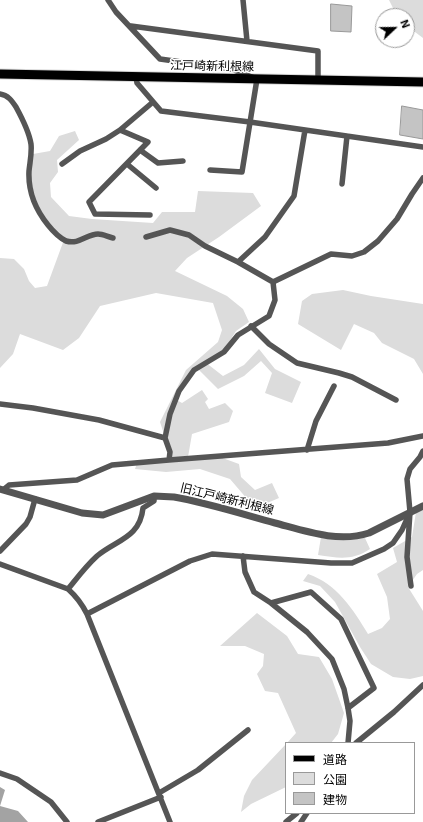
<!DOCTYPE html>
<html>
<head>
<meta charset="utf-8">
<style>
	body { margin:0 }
	#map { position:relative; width:423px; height:822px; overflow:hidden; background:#fff; font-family:"Exo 2","Noto Sans JP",sans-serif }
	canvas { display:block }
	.legend { position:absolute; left:285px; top:742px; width:130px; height:72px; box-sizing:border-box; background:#fff; border:1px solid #999; margin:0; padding:5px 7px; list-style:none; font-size:12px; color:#000 }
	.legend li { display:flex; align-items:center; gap:8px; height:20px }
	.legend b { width:20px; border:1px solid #999 }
	.north { position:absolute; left:375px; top:8px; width:40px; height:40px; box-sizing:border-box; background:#fff; border:1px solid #999; border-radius:50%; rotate:68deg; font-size:11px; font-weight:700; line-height:16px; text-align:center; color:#000 }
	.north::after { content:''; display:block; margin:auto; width:14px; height:18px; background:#000; clip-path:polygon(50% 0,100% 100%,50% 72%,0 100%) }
</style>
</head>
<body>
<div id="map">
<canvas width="423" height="822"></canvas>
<ul class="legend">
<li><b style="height:5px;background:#000"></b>道路</li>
<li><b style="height:11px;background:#dcdcdc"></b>公園</li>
<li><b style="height:11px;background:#c4c4c4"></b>建物</li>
</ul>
<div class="north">N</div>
</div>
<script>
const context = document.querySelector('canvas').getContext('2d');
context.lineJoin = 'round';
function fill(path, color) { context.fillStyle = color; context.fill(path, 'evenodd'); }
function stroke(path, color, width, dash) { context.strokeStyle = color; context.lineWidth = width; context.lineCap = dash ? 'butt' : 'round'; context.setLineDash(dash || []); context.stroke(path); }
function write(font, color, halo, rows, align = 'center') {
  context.font = font + ' "Exo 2","Noto Sans JP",sans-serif'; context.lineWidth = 3; context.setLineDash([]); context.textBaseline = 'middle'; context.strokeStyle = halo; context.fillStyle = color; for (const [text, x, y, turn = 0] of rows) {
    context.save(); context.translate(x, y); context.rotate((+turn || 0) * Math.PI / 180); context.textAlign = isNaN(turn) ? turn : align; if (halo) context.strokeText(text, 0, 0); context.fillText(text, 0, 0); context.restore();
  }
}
const green = new Path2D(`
	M389 0H423V38L407 26V16H397Z
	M75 131 79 140 57 160 58 172 50 183 51 197 69 216 92 219 153 223 162 212H195L198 191 253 193 261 206 219 237 187 258 175 271 227 296 243 309 249 322 236 331 222 353 205 362 223 376 244 365 259 349 275 369 301 382 292 403 265 393 272 373 261 361 244 376 218 389 196 367 175 399 182 403 202 390 208 399 205 402 209 409 225 403 233 411 229 422 192 434 188 457 217 456 239 464 241 477 255 490 272 483 279 498 253 509 248 500 230 479 200 469 166 472 135 469 138 460H169L170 452 160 422 186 370 218 342 222 330 213 303 156 293 100 306 79 338 63 350 20 334 13 354 0 368V258L14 259 24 269 29 281 35 288 47 286 65 237 57 236 41 220 29 175 33 154 50 151 59 136Z
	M343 290 371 296 423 304V374L414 359 382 343 374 333 354 324 341 350 298 324 302 301 312 294Z
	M423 509V570L417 574 408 587 423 611V676L410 679 393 677 371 664 360 647 335 602 320 586 303 581 308 574C337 584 353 609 368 634L382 628 390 619 387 597 377 574 397 562 393 548 412 537 416 512Z
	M321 537 345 539 365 538 370 549C352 561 338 558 318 555Z
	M257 613 287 636 298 654 319 657 332 679 344 713 338 734 331 743H287L296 733 278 693 265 691 257 674 263 666 264 654 245 646H220Z
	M286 744V787L251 804 241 812 244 796 252 780Z`);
const water = new Path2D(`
	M0 787 5 790 0 806 18 811 28 822H0Z`);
const building = new Path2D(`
	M331 4 352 6 351 32 331 31Z
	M402 106 423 110V139L400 135Z`);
const minor = new Path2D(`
	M108 0 116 12 160 59 231 69 257 79 242 172 210 170
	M243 0 247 41
	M131 26 318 51V80
	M136 77 137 83 161 111 250 122 423 147
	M0 94C8 95 12 101 16 107 22 118 29 131 31 144 32 153 30 161 29 171 28 191 35 209 48 225 52 230 60 238 66 241 79 245 87 234 98 234 103 234 108 237 113 238
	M120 130 148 142 89 202 95 214 150 215
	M140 150 158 163 183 161
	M62 164 80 151 106 139 120 130 153 102
	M127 164 156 188
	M342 184 347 136
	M146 237 170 230 189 235 205 246 238 262 273 282 331 254 352 256 364 252 378 241 397 219 412 194 423 178
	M238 262 265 237 294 196 305 130
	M251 326 269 344 297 363 339 373 352 377 396 400
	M0 404 33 408 99 420 165 438 170 452 169 460 388 443 423 436
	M165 438 170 414 179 391 194 370 224 352 238 335 269 316 275 300 273 282
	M307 450 316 421 334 386
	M3 490 9 485 77 480 112 465 169 460
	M0 551 26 524 30 517 35 499
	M243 556 245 572 254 592 271 603 307 632 332 659 344 689 348 708 350 721 348 743
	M0 564 68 589C77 597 82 604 87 614L170 822
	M411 586 407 557 410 512 407 479 410 469 420 457 423 451
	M68 589C77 578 86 566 97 556 116 540 140 538 143 508L154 501V496
	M271 603 311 592 341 619 374 688 348 708
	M87 614 190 561 212 554 331 563H352L384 549 393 543 402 530 410 512
	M356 743 394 712 423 685
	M0 773 17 779 51 802 67 822
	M159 793 198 770 248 730
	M98 822 161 797
	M286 822 297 813
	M301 822 307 813`);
const tertiary = new Path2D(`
	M0 489 82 513 103 515 154 496 174 497C208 503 242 514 275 523 305 531 338 543 369 533L423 506`);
const primary = new Path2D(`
	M0 74 423 82`);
const streetNames = [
	["江戸崎新利根線",212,66,1],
	["旧江戸崎新利根線",227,499,14]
];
fill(green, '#dcdcdc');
fill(water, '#a3a3a3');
fill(building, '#c4c4c4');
stroke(building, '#999', 1);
stroke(primary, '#dbdbdb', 11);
stroke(minor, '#555', 5.5);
stroke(tertiary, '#555', 7);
stroke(primary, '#000', 9);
write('12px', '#000', '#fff', streetNames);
</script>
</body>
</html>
